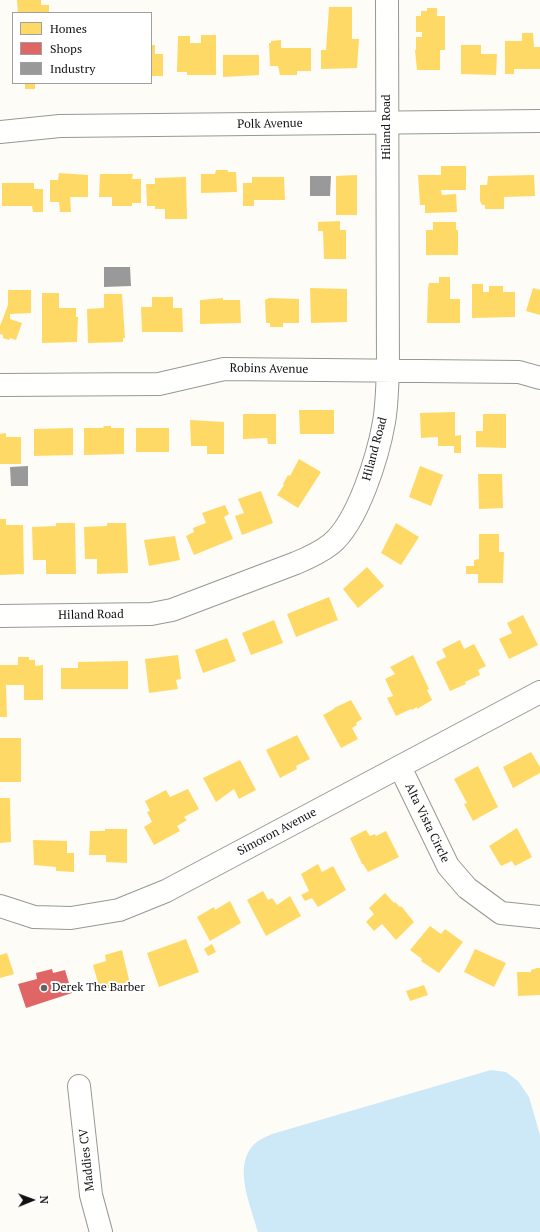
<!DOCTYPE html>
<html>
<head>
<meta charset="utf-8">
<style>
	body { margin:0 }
	#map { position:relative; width:540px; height:1232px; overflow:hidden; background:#fdfcf7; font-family:"PT Serif",serif }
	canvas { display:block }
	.legend { position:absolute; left:12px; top:12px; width:140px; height:72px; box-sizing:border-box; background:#fff; border:1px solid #a0a0a0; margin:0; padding:5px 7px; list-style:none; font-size:12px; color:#111 }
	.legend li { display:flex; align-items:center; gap:8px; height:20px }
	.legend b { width:20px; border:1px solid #a0a0a0 }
	.north { position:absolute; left:12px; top:1180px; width:40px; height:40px; -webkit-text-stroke:3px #fff; paint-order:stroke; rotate:89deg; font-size:11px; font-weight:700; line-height:16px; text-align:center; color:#111 }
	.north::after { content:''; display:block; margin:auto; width:14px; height:18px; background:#111; clip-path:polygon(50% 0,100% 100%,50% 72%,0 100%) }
</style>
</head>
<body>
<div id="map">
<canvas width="540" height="1232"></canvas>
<ul class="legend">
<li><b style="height:11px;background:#ffd966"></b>Homes</li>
<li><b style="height:11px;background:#e06666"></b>Shops</li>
<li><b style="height:11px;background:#999"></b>Industry</li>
</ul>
<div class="north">N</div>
</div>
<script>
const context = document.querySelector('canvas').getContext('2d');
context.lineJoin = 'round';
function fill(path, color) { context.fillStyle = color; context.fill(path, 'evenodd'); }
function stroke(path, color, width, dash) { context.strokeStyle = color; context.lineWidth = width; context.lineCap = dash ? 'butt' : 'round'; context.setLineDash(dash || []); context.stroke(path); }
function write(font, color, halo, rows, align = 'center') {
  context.font = font + ' "PT Serif",serif'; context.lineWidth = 4; context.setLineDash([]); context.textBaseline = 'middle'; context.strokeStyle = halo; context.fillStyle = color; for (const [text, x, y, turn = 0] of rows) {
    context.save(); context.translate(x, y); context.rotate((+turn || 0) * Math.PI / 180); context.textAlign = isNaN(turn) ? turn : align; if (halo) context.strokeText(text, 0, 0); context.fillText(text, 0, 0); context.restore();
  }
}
const water = new Path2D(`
	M491 1070 506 1072 518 1081 529 1097 540 1135V1232H258C251 1205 230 1162 258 1141 262 1138 268 1136 272 1134Z`);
const homes = new Path2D(`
	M17 0H41V5H49V13H18Z
	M329 7H352V39H359L357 68 321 69V50H326Z
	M427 8H437V16H445V50H440V70H417L415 50H416V37H422V32H416V16H421V11H427Z
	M522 33H533L534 47H540V69H514V74H505V41H522Z
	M201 35H216V75H187V72H177L178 36H190V43H201Z
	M281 40V48H311V71H297V75H280L278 66H270L269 43H271V41Z
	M151 45H155V54H163V76H151Z
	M461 45H481V54H497L496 75 461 74Z
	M223 55H259V75L223 77Z
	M25 83H35V89H25Z
	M441 166H466V190H441L442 195 456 194 457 212 425 213V205H420L418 175H441Z
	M216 170H228V172H236L237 192 201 193V174H215Z
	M59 173 88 175V197H70L71 212H60L59 202H50V180H58Z
	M100 174H133L132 179H141V203H132V206H112V197H99Z
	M357 175V215H336V176Z
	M534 175 535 196 504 197V209H485V205H482L480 201V185H487L488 176Z
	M186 177 187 219H165V209H155V206H147L146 184H155V178Z
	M252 177H284L285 200H254V206H243V183H252Z
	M2 183H34V189H43V212H33L32 206H2Z
	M340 221V230H346V259H324L323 231H318V222Z
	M433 222H456V230H458V255H426V230H433Z
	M439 277H450V299H460V323H427L428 288 429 283H439Z
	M472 284H483V292H489V286H503V292H515V317L472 318Z
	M310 288 347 289V322L311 323Z
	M533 288 540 290V315L526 311Z
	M8 290H31V313L10 314V319L22 323 16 340 10 338 9 340 3 338V335L0 334V326L8 305Z
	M42 293H59V308H76V317H78L77 342 42 343Z
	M104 294H122L125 338H123V342L88 343 87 309 104 308Z
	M152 297H173V308H182L183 332H142L141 307H152Z
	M223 298V300H240L241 323 200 324V300Z
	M269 298 299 299V323H283V327H270V323H266L265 300Z
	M299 410H334V434H300Z
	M455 412V436L461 435V453H454V446H438V437L421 438 420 413Z
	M243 414H276V444H268L267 438 243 439Z
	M483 414H506V448L476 447V431H483Z
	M190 420 224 422V454H207V446H191Z
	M103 426H111V428H124V454L84 455V428H104Z
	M73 428V455L34 456V429Z
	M136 428H169V452H136Z
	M6 433V437H21V464H0V434Z
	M299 459 321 472 298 508 277 495 284 485 283 484 288 475 290 476Z
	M420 466 443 475 431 506 409 497Z
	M478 474H502L503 508 479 509Z
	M261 491 273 523 242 535 235 516 244 513 238 499Z
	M225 505 229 514 224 517 233 539 194 555 186 536 194 532 193 528 206 523 202 513Z
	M0 519H6V525H23L24 574 0 575Z
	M56 523H75L76 574H46V560H33L32 527 56 526Z
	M107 523H126L128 573 97 574V559H85L84 527 107 526Z
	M396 523 419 537 401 565 381 553Z
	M479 534H499V552H504L503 583H478V574H466V566H474V560L479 559Z
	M175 536 180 560 149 566 144 540Z
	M367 567 384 586 358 608 343 589Z
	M329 597 338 620 296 637 287 614Z
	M523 615 538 645 509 659 499 639 512 633 507 623Z
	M274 620 283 643 251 655 242 633Z
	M227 638 236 661 203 673 195 650Z
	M460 640 464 649 474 644 486 666 478 670 480 675 465 682 466 684 450 691 436 662 446 657 442 649Z
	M178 655 181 679 176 680 178 689 149 693 145 659Z
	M413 655 429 689 427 690 432 700 417 709V707L412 710 411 709 396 716 387 698 393 696 385 679 395 674 390 667Z
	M18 657H29V660H35V666L43 665V700H24V685H6L7 717H0V665H18Z
	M128 661V689H61V668H78V662Z
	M351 700 362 719 356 723 357 725 352 728 358 739 341 748 323 715 334 709V708Z
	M297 735 310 759 296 766 297 769 280 778 266 750Z
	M0 738H21V782H0Z
	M531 752 540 767V773L513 788 503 767Z
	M240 760 256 790 239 799 234 789 216 802 203 778Z
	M478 766 498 807 473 821 464 804 467 803 454 779Z
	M188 789 199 809 184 817 187 820 177 826 180 831 154 845 144 827 152 822 147 812 150 811 145 801 166 790 170 797Z
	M0 798H10L11 842 0 843Z
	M517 828 532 857 515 866 512 861 501 866 489 846Z
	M105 829H127V863L106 862V855H89L90 831H105Z
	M366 830 370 836 375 834 376 836 386 831 399 857 368 872 363 864H362L350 838Z
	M33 840 67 841V853H74V872L56 871V867L34 865Z
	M318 864 322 872 333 866 346 890 318 907 312 898 305 901 301 895 309 891 301 874Z
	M263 891 268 900 272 898 277 905 290 896 301 916 266 936 247 900Z
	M385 893 394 903 395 902 400 907 401 906 414 922 396 940 382 924 374 931 366 922 374 914 369 908Z
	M230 901 241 923 210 941 197 917 214 907 215 910Z
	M430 926 441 934 445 929 463 942 439 973 421 961 422 959 410 950Z
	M186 939 199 972 159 987 147 953Z
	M212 944 216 952 208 956 204 949Z
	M475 949 506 963 494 987 464 972Z
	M122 950 130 984 100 990 93 965 106 961 105 955Z
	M7 953 14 974 0 978V955Z
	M537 968H540V995L518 996 517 972H531V970Z
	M424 985 428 995 410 1001 406 991Z`);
const shops = new Path2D(`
	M52 969 53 973 65 970 72 993 26 1008 18 984 37 979 36 973Z`);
const industry = new Path2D(`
	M310 176H331L330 196H310Z
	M104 267H130L131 286 104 287Z
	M28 466V486H11L10 467Z`);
const minor = new Path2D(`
	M0 132 60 126 540 121
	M0 385 159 384 224 369 519 372 540 378
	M0 616 151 614 172 610 296 563C308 558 321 552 331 544 358 522 378 456 384 422 387 406 387 387 388 371L387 0
	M400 767 448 866 467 888 501 913 540 917
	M0 906 34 917 71 918 119 910 166 891 540 692
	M79 1086 91 1195 101 1232`);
const markers = [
	[44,988,4,"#646362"]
];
const streetNames = [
	["Polk Avenue",270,124,-1],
	["Hiland Road",387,127,-90],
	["Robins Avenue",269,369,1],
	["Hiland Road",375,449,-75],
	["Hiland Road",91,615,-1],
	["Alta Vista Circle",427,823,64],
	["Simoron Avenue",277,832,-28],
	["Maddies CV",87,1160,-96]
];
const poiNames = [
	["Derek The Barber",52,988]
];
fill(water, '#cde8f7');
fill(homes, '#ffd966');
fill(shops, '#e06666');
fill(industry, '#999');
stroke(minor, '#979795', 24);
stroke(minor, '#fffffe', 22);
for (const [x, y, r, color] of markers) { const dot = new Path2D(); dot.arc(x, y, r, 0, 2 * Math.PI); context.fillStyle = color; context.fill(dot); stroke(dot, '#fff', 1.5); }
write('12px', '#111', '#fff', streetNames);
write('12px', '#111', '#fff', poiNames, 'left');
</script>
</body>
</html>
